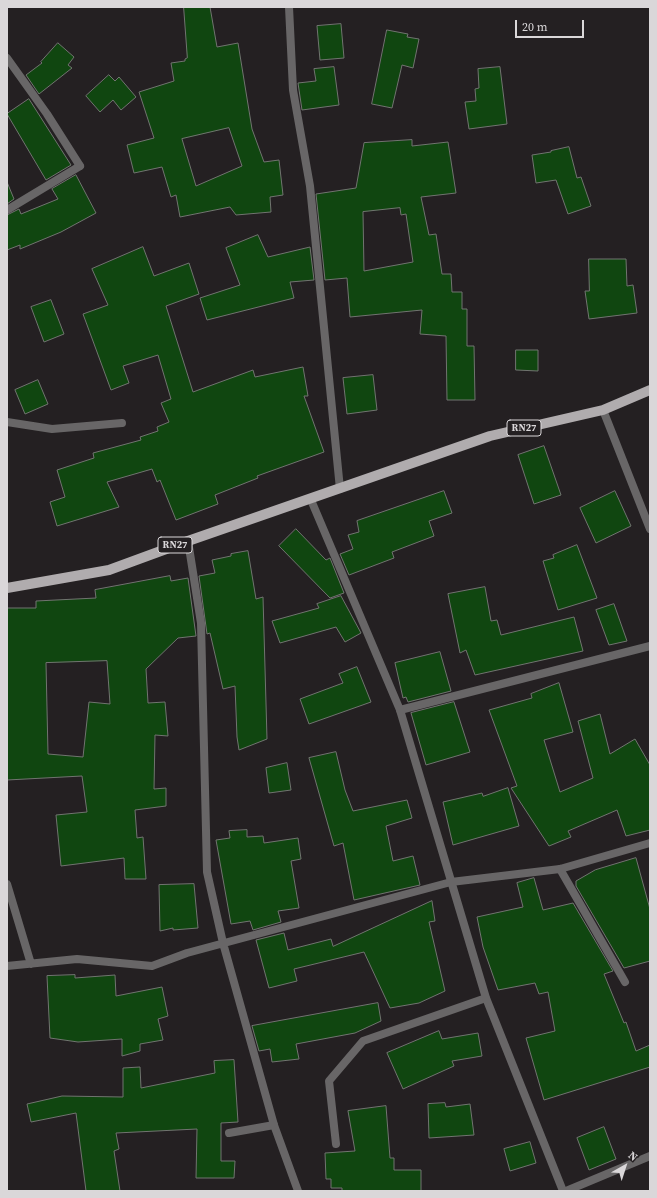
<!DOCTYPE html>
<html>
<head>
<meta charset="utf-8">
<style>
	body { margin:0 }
	#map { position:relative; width:657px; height:1198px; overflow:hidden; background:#242022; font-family:"Source Serif 4",serif }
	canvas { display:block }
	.frame { position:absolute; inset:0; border:8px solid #dad7d9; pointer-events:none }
	.north { position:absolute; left:605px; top:1146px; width:40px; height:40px; -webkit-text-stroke:3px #242022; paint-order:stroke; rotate:39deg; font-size:11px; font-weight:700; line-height:16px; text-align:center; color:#dad7d9 }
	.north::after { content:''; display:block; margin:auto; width:14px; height:18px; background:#dad7d9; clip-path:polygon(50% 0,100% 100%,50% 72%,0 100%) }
	.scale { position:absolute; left:515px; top:20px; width:69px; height:18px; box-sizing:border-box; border:2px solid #dad7d9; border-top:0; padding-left:5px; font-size:12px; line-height:14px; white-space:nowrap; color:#dad7d9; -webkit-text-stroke:3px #242022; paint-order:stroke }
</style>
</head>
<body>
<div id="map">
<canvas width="657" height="1198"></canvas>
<div class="frame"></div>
<div class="north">N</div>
<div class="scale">20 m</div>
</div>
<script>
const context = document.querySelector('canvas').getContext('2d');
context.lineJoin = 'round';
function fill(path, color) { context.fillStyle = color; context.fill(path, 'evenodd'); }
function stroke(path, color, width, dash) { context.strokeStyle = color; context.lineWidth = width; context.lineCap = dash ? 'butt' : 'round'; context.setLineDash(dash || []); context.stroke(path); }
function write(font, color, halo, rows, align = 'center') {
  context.font = font + ' "Source Serif 4",serif'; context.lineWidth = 3.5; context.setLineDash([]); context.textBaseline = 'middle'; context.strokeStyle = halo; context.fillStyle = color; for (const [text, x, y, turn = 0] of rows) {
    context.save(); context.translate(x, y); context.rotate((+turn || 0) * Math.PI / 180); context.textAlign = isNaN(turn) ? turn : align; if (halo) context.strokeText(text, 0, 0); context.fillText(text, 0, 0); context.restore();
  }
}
const building = new Path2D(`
	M184 7H210L217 47 238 43 252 129 264 162 279 160 283 195 270 197 271 212 236 215 230 207 180 217 176 195 171 197 162 167 134 173 127 145 154 138 139 92 174 81 171 63 185 61V59L187 58ZM229 128 242 166 196 186 182 139Z
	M341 24 344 58 320 60 317 26Z
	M387 30 408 34 407 37 419 39 413 68 402 65 392 108 372 104Z
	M58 43 74 57 68 65 72 68 39 94 26 75 42 63 41 62Z
	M334 67 339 105 302 110 298 83 316 81 314 69Z
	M500 67 507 124 469 129 465 102 476 101 475 89 479 88 478 69Z
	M109 75 115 81 119 77 136 97 121 110 113 100 100 112 86 96Z
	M29 99 71 165 46 180 7 114Z
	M412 140V146L448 142 456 193 421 197 429 235 436 234 442 274H451L452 292H462V309H467V346H474L475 400H447L446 336 420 334 422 310 350 317 347 278 325 280 316 194 356 188 364 143ZM400 208 401 215 406 214 413 262 364 271 363 212Z
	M569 147 577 178 581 177 591 206 568 214 556 180 536 183 532 155 551 152V151Z
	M76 175 96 213 61 232 20 249V245L7 250V215L19 209 21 214 58 199 52 189Z
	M7 182 14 199 7 204Z
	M258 235 268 257 310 247 314 280 290 282 294 298 207 320 200 298 240 285 226 248Z
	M143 247 154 276 189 263 199 294 166 306 193 392 253 370 255 377 303 367 308 396H304L324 452 257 476 258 478 215 495 218 504 176 520 160 480 157 482 152 469 107 482 119 507 57 526 50 502 65 497 57 470 94 458 93 453 141 440 140 437 158 431 157 427 169 422 161 403 171 399 158 355 123 366 129 383 111 390 83 314 108 305 92 269Z
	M589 259H626L627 286 633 285 637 313 589 319 585 291H589Z
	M51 300 64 334 44 342 31 307Z
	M516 350H538V371L516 370Z
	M373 375 377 410 347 414 343 378Z
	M38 380 48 404 25 414 15 390Z
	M544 446 561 495 534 504 518 455Z
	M444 491 452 513 429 521 434 536 392 552 394 558 349 575 340 554 353 549 348 535 359 532 357 521Z
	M615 491 631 526 596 543 580 508Z
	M296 529 326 560 330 558 344 593 330 598 279 546Z
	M577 545 597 598 558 610 543 561 554 558 553 555Z
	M248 551 256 599 263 597 267 739 239 750 237 737 235 686 223 689 210 633 207 634 199 576 215 573 212 560 231 556V554Z
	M170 576 171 581 188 578 196 636 178 638 146 669 148 703 165 702 168 736 155 735 154 789 166 788V806L135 810 137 838 143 837 146 879H125L124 858 61 866 56 815 87 812 82 776 7 780V608H36V601L96 598 95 590ZM107 661 110 704 89 702 83 757 48 754 46 663Z
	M485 587 491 621 497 620 501 635 574 617 583 651 475 675 466 650 460 653 448 594Z
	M341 596 361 633 345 642 336 627 280 643 272 621 319 608 317 604Z
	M614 604 627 641 609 645 596 610Z
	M440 652 451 691 408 702 406 697 403 698 395 663Z
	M357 667 371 702 309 724 300 699 343 683 339 674Z
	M559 683 573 732 544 740 560 792 593 778 578 721 600 714 610 754 635 739 650 765V830L626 836 617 810 568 831 571 837 549 846 511 788 517 786 489 710 532 698 531 694Z
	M454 702 470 752 426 765 411 713Z
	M336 752 345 790 353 811 407 800 412 818 386 826 393 861 413 856 420 885 354 900 343 843 334 846 309 758Z
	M287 763 291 790 269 793 266 768Z
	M508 788 519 826 453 845 443 802 482 793 483 796Z
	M247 830V837L263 836 264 843 298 838 301 859 291 861 299 908 278 911 281 922 253 930 250 921 231 924 216 840 230 838 229 831Z
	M636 858 650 909V961L624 968 576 886V881L595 870Z
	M534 878 543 910 573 903 613 971 604 974 624 1023 626 1022 636 1051 650 1045V1067L544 1100 526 1038 555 1031 548 992 539 994 535 983 498 990 483 947 477 917 523 907 517 883Z
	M194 884 198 928 173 930V928L160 931 159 885Z
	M432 901 435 921 429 922 445 991 419 1003 390 1008 364 952 294 969 297 981 269 988 256 940 284 933 288 950 331 939 333 946Z
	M75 975V978L115 975 116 996 162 987 168 1016 158 1019 163 1040 140 1044V1051L122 1056V1039L78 1042 50 1038 47 976Z
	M378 1003 381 1021 355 1033 296 1044 299 1059 272 1062 270 1049 259 1051 252 1026Z
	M439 1031 442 1039 478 1033 482 1056 452 1061 454 1066 403 1089 387 1053Z
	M234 1060 238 1122 221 1123V1161H235L234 1178H196L197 1129 116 1133 119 1149 114 1151 120 1191H86L76 1113 31 1122 27 1104 62 1096 123 1097V1068L140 1067 141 1088 215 1073 214 1061Z
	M445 1103 446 1107 470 1104 474 1135 429 1138 428 1104Z
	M386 1106 390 1158H394V1170H421V1191H342V1188H331V1179H326L325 1153 355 1151 348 1111Z
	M604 1127 616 1159 589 1170 577 1138Z
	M530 1142 536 1163 510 1171 504 1149Z`);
const service = new Path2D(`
	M7 210 80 166
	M400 710 650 646
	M560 869 625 982
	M229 1133 274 1125
	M336 1144 329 1081 363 1041 486 998
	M566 1191 650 1156`);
const minor = new Path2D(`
	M289 7 293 90 310 186 340 489
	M7 58 47 114 80 166
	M603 410 650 529
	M7 422 52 429 122 423
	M311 500 400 710 486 998 563 1191
	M188 541 201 623 207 872 223 943 274 1125 298 1191
	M7 884 31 964
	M7 966 77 959 152 966 187 953 451 882 560 869 650 843`);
const primary = new Path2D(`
	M7 588 109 570 188 541 490 436 603 410 650 390`);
const shields = [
	[524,428,34],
	[175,545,34]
];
const shieldNames = [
	["RN27",524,428],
	["RN27",175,545]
];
fill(building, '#104610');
stroke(building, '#717470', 1);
stroke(service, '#686667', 8);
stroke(minor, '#686667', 8);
stroke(primary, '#b0acae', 10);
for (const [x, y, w] of shields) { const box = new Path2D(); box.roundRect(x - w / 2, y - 8, w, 16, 3); context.fillStyle = '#242022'; context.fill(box); stroke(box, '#dad7d9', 1); }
write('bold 10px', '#dad7d9', null, shieldNames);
</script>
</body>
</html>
